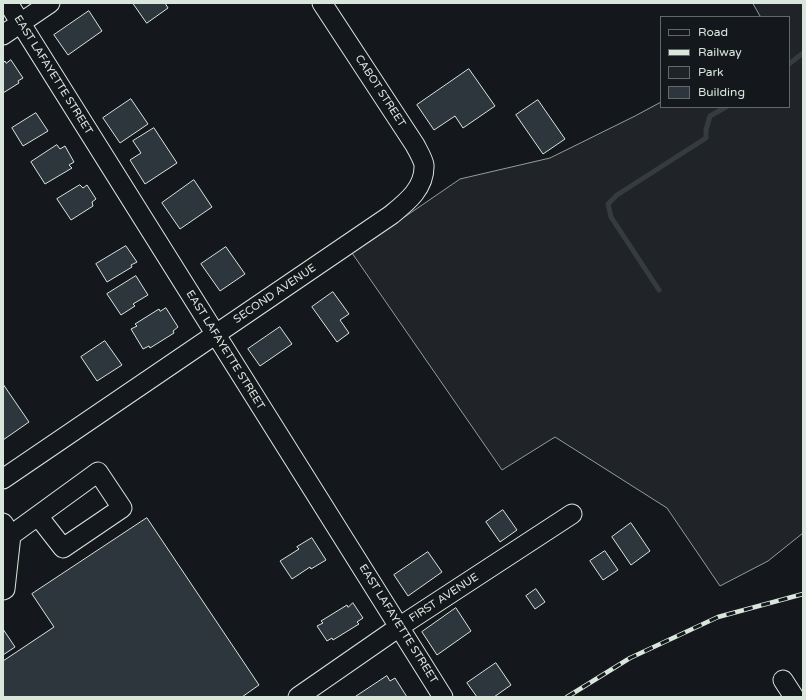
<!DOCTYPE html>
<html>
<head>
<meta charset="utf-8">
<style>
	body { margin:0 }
	#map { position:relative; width:806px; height:700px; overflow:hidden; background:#14181c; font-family:"Varela Round",sans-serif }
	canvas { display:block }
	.frame { position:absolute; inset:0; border:4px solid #d8e6dc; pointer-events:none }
	.legend { position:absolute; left:660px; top:16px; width:130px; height:92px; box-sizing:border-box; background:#14181c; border:1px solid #626a69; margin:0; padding:5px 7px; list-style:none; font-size:12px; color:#d8e6dc }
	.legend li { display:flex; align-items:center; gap:8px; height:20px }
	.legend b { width:20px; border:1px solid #626a69 }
</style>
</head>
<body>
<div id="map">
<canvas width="806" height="700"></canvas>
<div class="frame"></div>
<ul class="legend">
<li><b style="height:5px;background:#14181c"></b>Road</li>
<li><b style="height:5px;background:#d8e6dc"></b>Railway</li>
<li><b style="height:11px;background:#202428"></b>Park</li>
<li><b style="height:11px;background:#2c363c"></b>Building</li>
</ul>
</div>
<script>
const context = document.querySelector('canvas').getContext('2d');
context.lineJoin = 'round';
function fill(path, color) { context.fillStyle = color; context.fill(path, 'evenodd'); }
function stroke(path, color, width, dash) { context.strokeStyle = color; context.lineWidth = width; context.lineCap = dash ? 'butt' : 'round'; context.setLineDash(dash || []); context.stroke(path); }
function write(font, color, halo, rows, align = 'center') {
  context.font = font + ' "Varela Round",sans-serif'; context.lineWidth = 3; context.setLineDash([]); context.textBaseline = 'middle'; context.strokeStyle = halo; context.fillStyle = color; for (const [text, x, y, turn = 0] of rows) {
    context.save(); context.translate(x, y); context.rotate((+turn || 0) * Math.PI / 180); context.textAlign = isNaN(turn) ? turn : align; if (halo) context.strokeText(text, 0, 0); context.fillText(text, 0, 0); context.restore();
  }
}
const green = new Path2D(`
	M753 3H803V533L768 561 720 586 667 508 555 437 502 470 352 253 460 179 550 158 635 116 661 102V107H789V17H761Z`);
const stream = new Path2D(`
	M789 64 803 53
	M659 290 611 217 608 204 617 195 706 138V130L710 116 726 107`);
const building = new Path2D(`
	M133 3H165L168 8 147 23Z
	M89 11 102 31 68 55 54 35Z
	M11 60 23 78 18 81 19 83 3 93V63L5 61 6 63Z
	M469 69 495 106 463 128 455 116 434 130 417 105Z
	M131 99 148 124 120 143 103 118Z
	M538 100 565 139 543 154 516 115Z
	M36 113 48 131 23 146 12 128Z
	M154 128 177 163 145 184 130 160 141 153 133 141Z
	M57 145 60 149 65 146 74 162 69 165 72 168 45 184 31 162Z
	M194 180 212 207 180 229 162 203Z
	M80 185 83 188 87 185 96 199 92 202 93 206 71 220 57 199Z
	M126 246 137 262 131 265 132 267 107 282 96 264Z
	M226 247 245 274 220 291 201 264Z
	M136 276 148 295 133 304 135 306 121 315 107 294Z
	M333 292 349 314 340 320 349 333 337 342 312 307Z
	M166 308 178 327 173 331 174 333 150 348 149 346 143 349 131 329 137 326 135 324 159 309 160 311Z
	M280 327 292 344 260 366 248 349Z
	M105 341 122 365 97 381 81 357Z
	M3 384 29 422 3 440Z
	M503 510 517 530 500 542 486 522Z
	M147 518 259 685 242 697H3V661L54 627 32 594Z
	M631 523 650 551 631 565 612 537Z
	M312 538 326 560 311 569 310 567 292 579 280 561 299 549 297 547Z
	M605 551 618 570 603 580 590 561Z
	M428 552 442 572 408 596 394 575Z
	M536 589 545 602 535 609 526 596Z
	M353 603 363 618 357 622 359 624 333 640 332 638 327 641 317 626 323 623 321 621 347 605 348 607Z
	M456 608 471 631 437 655 422 632Z
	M3 629 15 647 3 655Z
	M496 663 511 685 494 697H477L467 683Z
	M387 676 390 681 395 678 407 697H355Z`);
const minor = new Path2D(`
	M8 3 443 697
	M3 35 50 3
	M3 479 391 215C407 202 425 188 424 165 423 159 418 151 415 145L322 3
	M3 523 11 535 5 589 3 590
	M3 541 98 472 122 508 63 548 38 516
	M783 680 794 697
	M298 697 399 627 572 514`);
const rail = new Path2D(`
	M567 697 630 658 718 617 803 594`);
const streetNames = [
	["EAST LAFAYETTE STREET",53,75,58],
	["CABOT STREET",380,91,57],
	["SECOND AVENUE",275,294,-34],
	["EAST LAFAYETTE STREET",225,350,58],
	["FIRST AVENUE",444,598,-33],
	["EAST LAFAYETTE STREET",398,624,58]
];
fill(green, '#202428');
stroke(green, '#939e99', 1);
stroke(stream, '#363b3e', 5);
fill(building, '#2c363c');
stroke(building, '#d8e6dc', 1);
stroke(minor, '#d8e6dc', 21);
stroke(minor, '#14181c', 19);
stroke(rail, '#d8e6dc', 4.5);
stroke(rail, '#14181c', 3, [9]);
write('11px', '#d8e6dc', '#14181c', streetNames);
</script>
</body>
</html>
